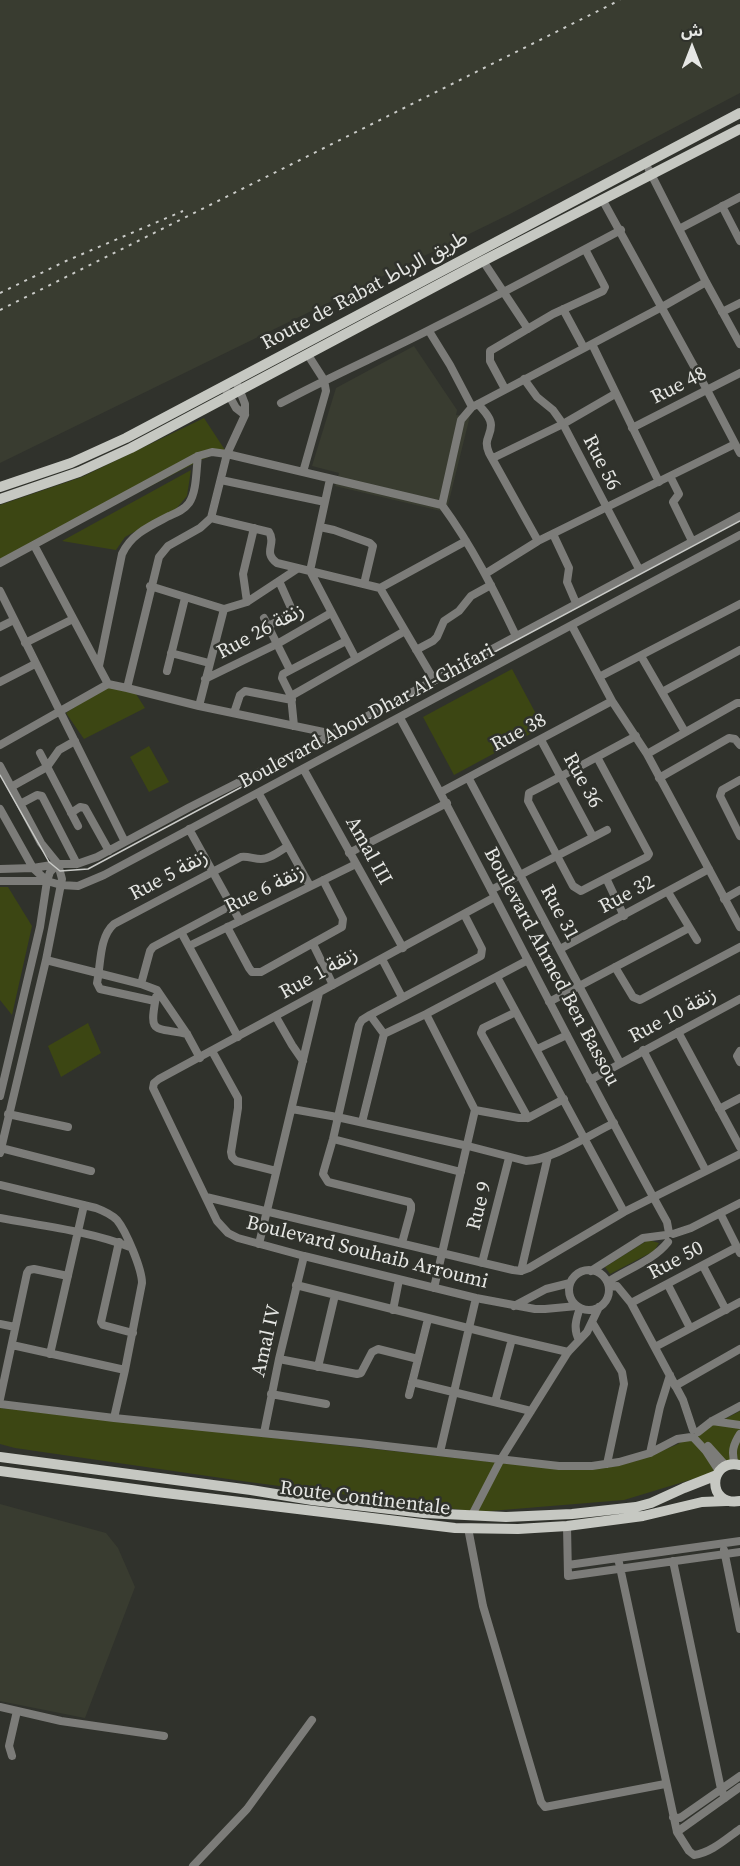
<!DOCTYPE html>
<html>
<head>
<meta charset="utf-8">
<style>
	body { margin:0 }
	#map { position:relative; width:740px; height:1866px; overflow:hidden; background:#30322c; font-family:"Source Serif 4","Noto Sans Arabic",serif }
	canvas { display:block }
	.north { position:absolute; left:662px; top:18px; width:60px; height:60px; -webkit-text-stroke:4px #30322c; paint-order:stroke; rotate:0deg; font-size:16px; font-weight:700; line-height:24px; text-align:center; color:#e6e7e4 }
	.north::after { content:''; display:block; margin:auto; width:21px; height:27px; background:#e6e7e4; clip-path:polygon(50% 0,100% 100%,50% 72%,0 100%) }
</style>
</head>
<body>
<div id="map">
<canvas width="740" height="1866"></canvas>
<div class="north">ش</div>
</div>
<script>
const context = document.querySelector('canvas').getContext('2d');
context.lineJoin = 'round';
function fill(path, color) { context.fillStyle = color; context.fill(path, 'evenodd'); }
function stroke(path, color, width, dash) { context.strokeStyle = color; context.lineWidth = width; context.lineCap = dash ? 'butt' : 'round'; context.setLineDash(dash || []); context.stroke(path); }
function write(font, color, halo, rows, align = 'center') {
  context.font = font + ' "Source Serif 4","Noto Sans Arabic",serif'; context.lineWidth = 5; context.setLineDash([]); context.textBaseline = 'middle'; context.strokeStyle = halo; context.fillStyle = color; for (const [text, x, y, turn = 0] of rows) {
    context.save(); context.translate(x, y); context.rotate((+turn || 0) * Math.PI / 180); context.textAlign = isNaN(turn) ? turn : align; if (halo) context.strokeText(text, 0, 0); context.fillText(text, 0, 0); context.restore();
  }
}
const built = new Path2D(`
	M0 0H740V93L510 214 0 463Z
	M414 346 457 410 456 415 470 416 448 505 441 511 335 486 339 473 312 466 336 388Z
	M0 1504 106 1533 118 1548 135 1587 85 1718 0 1701Z`);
const green = new Path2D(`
	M204 418 225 450 199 461 0 564V505L82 477Z
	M191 470 187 496 176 509 125 537 116 550 62 541Z
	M512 669 543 727 454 775 423 717Z
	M108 684 136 694 145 708 84 739 66 713Z
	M149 746 169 782 149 792 130 757Z
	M0 887H8L32 926 12 1015 0 1000Z
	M88 1023 101 1053 61 1077 48 1046Z
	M648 1240 659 1243 654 1251 610 1274 605 1267Z
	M0 1408 502 1463 613 1467 639 1460 676 1445 740 1411V1468L736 1466 624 1500 478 1512 249 1482 15 1448 0 1444Z`);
const minor = new Path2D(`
	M649 170 706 282 740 344
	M602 199 707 390 740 453
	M722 206 740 241
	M679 229 740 197
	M483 261 528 329
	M563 309 584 348
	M722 312 740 303
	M429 331 450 365 472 407
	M592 344 659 482
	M524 379 537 397 553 410 563 424 639 569
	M238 386 245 404V415L227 454 211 518 200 528 168 546 159 557 127 688 199 706 333 734
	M505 389 490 361V351L553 314 603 291 605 287 585 249
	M227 392 236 408 245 415
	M281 403C329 377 380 355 429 330 494 298 557 264 621 230
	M478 404C482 409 491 417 491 425 491 437 483 439 489 453L538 541
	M632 428 740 373
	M493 458 563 424 615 394
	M303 472 326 391 324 380 308 355
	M670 476 679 494 673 502 692 541
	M330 479 310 571 356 659
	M221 480 325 502
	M211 518 269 532C277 544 262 552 277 563L380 588 434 680
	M320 527 334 530 370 543 373 546 364 584
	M553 534 569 568 567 582 576 603
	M34 545 108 684
	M0 563 198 456 212 452 227 454 442 505
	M485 574 538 541 735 444
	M150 586 224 609
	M380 588 466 541
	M0 591 125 842
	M247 602 243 574 254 528
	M264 618 290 670
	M268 626 288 616 292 610 279 581
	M572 626 612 701 647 754 740 927
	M0 627 14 620
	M516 636C494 590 472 546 442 505L461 420 472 407 478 404 662 307 706 282
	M25 643 73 619
	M416 650 433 641 437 637 444 621 459 611 471 596 491 585
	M171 653 209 663
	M641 656 685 732
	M99 666 122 554C131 534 150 526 169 516 176 513 184 510 189 503 197 491 196 470 198 456
	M167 671 185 598
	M599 677 740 604
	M205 679 277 644 331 613
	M0 682 35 664
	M662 692 740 650
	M291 696 282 678 283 674 346 641
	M199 706 224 609 247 602 297 569
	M234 713 240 695 245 691 292 700
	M400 718C491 885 575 1056 667 1222L669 1233
	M294 726 291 696 405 631
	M541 740 593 837
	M0 745 108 684 127 688
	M40 753 78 826
	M647 754 737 703H740
	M597 757 649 854 647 857 581 891 573 886 528 801 529 793C565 775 600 755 636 736
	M0 766 41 843 58 864 62 879 46 960 0 1153
	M304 770 403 948
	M659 778 729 738 735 739 740 745
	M469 779 620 1063
	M740 780 722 790 720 796 740 836
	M11 787 47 767 59 750 75 741
	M441 792 612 701
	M259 794 310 886
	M20 804 37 795 42 796 77 864
	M0 809 33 868 47 881
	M71 813 80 807 85 808 109 851
	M189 829 240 921
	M349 853 447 803
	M0 869 33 868 58 864H77L97 857 190 807 334 734 740 516
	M606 878 624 916
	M0 881H47L61 885 78 886 104 875 740 535
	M491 890 607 830
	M668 892 697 940
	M495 897 159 1079 154 1083 153 1088 217 1221 228 1233 238 1238 304 1256 476 1298 535 1309H545L577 1306
	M724 899 740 890
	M227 927 249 968 252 972H261L342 927 343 919 323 880
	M181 932 238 1037
	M313 944 333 985
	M189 946 356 864
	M560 949 709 869
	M382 959 402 997
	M46 960 141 984 157 990 187 1034 200 1058
	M615 967 633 997 640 1000 740 947
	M497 977 624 1212
	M141 984 150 951 153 947 232 905
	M156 997C149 1034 153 1027 187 1034
	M155 1001 100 989 97 983C101 964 99 937 114 924L241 857C248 856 254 859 261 859 270 859 280 851 288 846
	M549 1002 689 928
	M516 1012 483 1028 481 1033 528 1118
	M426 1014 475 1110 434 1288
	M276 1017 292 1045 303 1061
	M678 1032 740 1147
	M384 1034 426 1014 528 960
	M537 1049 567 1035
	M643 1050 706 1171
	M212 1051 238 1098V1108L231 1152 232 1157 236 1161 276 1171
	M740 1051 737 1056 740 1062
	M590 1080 740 999
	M0 1096 40 927 47 881 50 872 57 865
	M292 1109 337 1117 468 1146 526 1161C552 1160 589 1135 614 1123
	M719 1109 740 1098
	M475 1110 519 1118H528L564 1099
	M8 1114 68 1127
	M362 1122 384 1034 370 1015
	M333 1139 461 1172
	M1 1148 91 1171
	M0 1185 96 1208C104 1211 111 1214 117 1220 126 1231 142 1269 142 1283L125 1370 114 1418
	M206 1197 513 1270 521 1271 529 1268 624 1212 740 1154
	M720 1213 740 1253
	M0 1218C43 1226 89 1231 130 1247
	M673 1234 691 1228 740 1203
	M119 1242 101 1322 103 1325 133 1333
	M402 1243 411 1210V1205L409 1202 328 1182 323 1174 324 1170 333 1139 359 1025 362 1020 370 1015 481 956 482 949 464 914
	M259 1244 319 993
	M482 1263 509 1158
	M703 1266 726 1310
	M569 1290a20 20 0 1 1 40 0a20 20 0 1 1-40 0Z
	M521 1271 548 1156
	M591 1271 643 1238 666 1235
	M608 1282C627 1269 653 1261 668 1242
	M296 1285 512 1339 568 1352
	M668 1285 690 1328
	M609 1287 617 1286 631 1303 683 1400 693 1430
	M631 1303 737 1247
	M514 1306 546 1289 570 1283
	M393 1310 399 1280
	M592 1322 622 1372 624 1384 607 1464
	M0 1324 15 1327
	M579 1340C573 1329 576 1319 580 1308
	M12 1345 125 1370
	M655 1347 740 1302
	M50 1354 84 1205
	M279 1359 357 1374 361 1373 372 1352 378 1349 418 1359
	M318 1367 335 1295
	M412 1382 531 1411
	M675 1386 740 1349
	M271 1394 326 1404
	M409 1395 428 1319
	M0 1399 27 1273 29 1270 34 1269 68 1276
	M495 1402 512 1339
	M0 1404 114 1418 360 1443 559 1466H592L619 1462 650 1453 677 1439 691 1437
	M712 1421 740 1425
	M698 1432 712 1421 740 1406
	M264 1433 279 1359 304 1256
	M694 1438 706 1451 719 1471
	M708 1446 726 1466
	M440 1452 476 1298
	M650 1453 660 1407 670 1375
	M735 1464C731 1452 733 1445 740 1434
	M472 1515 501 1459 568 1352 587 1332 599 1307
	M567 1526 568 1576 740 1552
	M468 1528 483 1606 541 1802 545 1807 665 1784
	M724 1550 740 1629
	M618 1558 677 1832 689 1851 694 1855C711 1853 727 1838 740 1829
	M673 1561 721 1789 725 1798
	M568 1565 740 1541
	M0 1707 61 1721 164 1736
	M12 1756 9 1746 17 1711
	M673 1817 680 1818 740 1776
	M677 1832 740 1787
	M193 1866 247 1809 312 1720`);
const major = new Path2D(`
	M0 487 71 463 126 438 740 113
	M0 499 79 472 131 448 483 261 740 129
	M0 1457 251 1490 312 1500 424 1513 506 1517 572 1514 636 1507 651 1503 684 1488 717 1475
	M740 1465C708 1458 706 1507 740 1501
	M0 1471 157 1492 455 1528 518 1529 567 1526 643 1516 702 1502 726 1501`);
const tram = new Path2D(`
	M0 775 49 862 60 871 88 869 740 521`);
const rail = new Path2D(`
	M0 293 66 261 183 211
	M0 310 620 0`);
const streetNames = [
	["Route de Rabat طريق الرباط",365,291,-28],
	["Rue 48",679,386,-27],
	["Rue 56",601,463,63],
	["Rue 26 زنقة",261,632,-28],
	["Boulevard Abou Dhar Al-Ghifari",367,717,-28],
	["Rue 38",519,733,-28],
	["Rue 36",582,781,61],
	["Amal III",368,851,61],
	["Rue 5 زنقة",169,876,-28],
	["Rue 6 زنقة",265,890,-26],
	["Rue 32",627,895,-28],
	["Rue 31",559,913,62],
	["Boulevard Ahmed Ben Bassou",551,967,62],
	["Rue 1 زنقة",319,974,-29],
	["Rue 10 زنقة",673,1016,-28],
	["Rue 9",480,1206,-76],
	["Boulevard Souhaib Arroumi",367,1253,14],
	["Rue 50",676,1261,-28],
	["Amal IV",267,1341,-77],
	["Route Continentale",365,1499,7]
];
fill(built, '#393c30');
fill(green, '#3c4613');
stroke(minor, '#7c7c79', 8);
stroke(major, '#c6c8c2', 10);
stroke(tram, '#cacbc8', 1.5);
stroke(rail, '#cacbc8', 2, [3, 6]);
write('20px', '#e6e7e4', '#30322c', streetNames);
</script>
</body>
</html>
